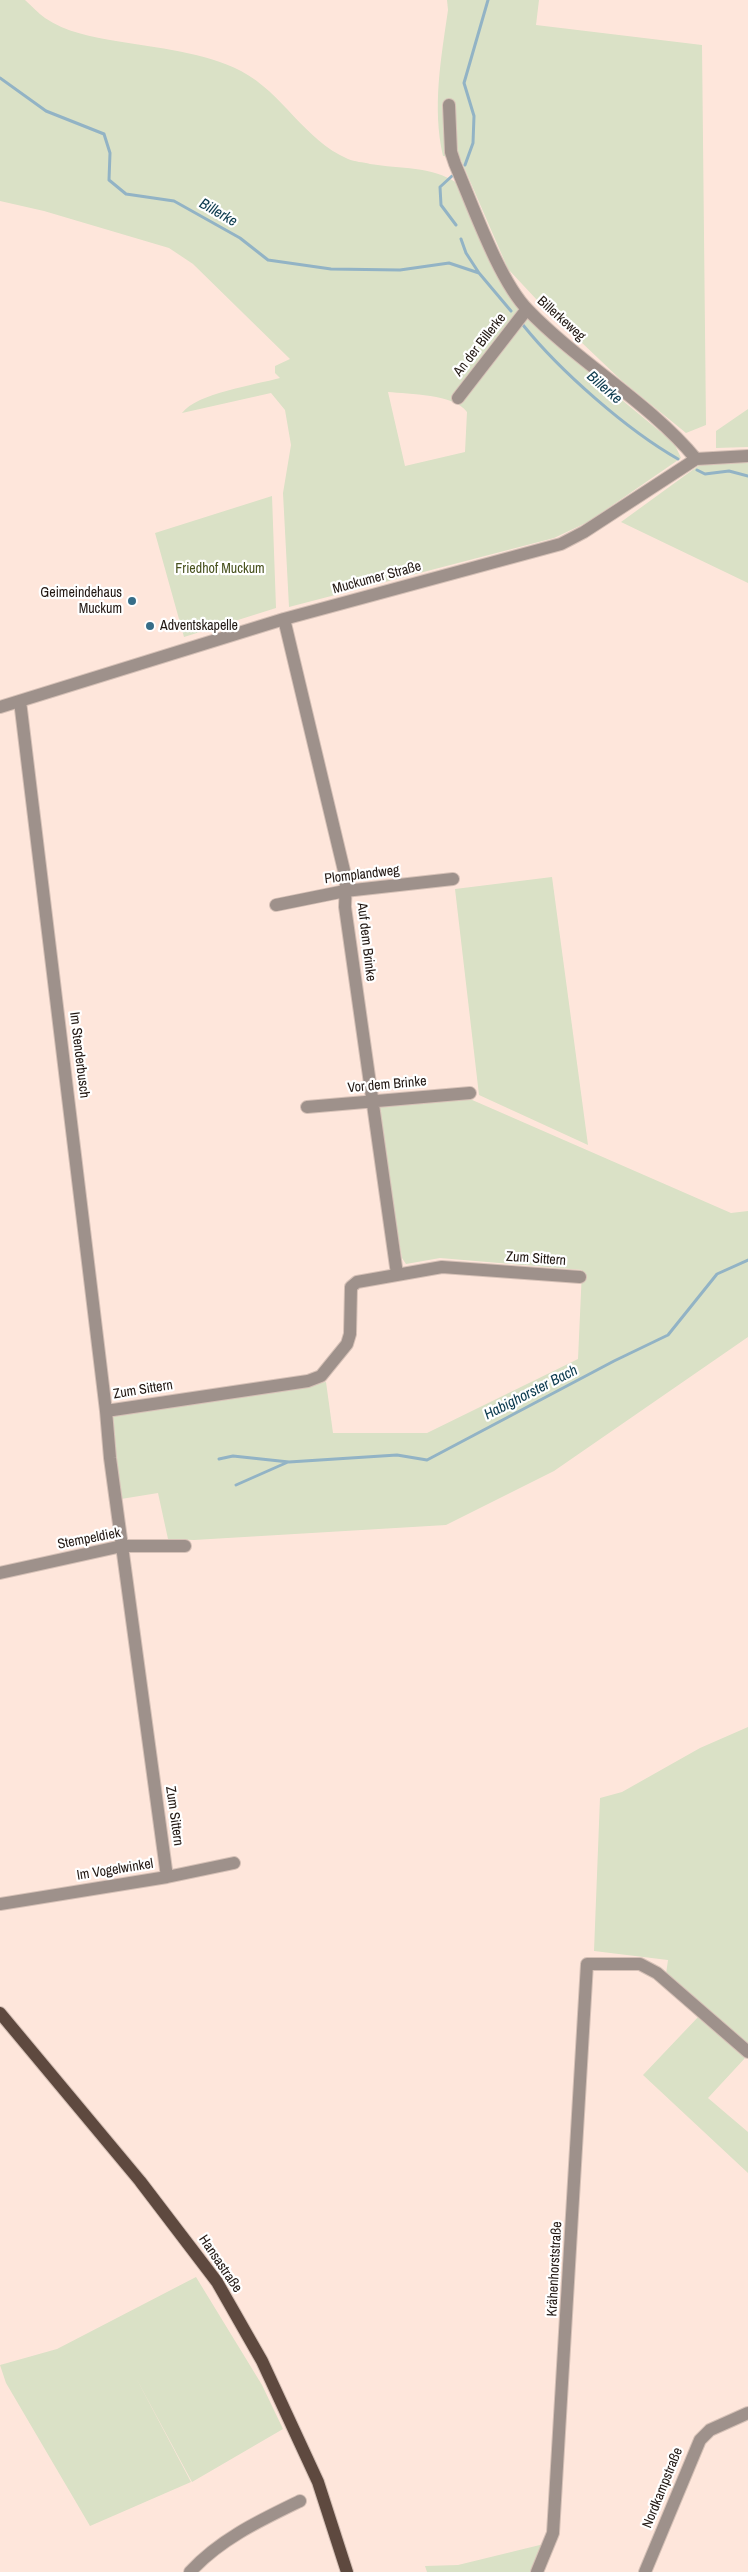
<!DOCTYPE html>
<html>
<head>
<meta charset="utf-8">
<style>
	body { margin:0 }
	canvas { display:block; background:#fee6db }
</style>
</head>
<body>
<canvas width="748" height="2572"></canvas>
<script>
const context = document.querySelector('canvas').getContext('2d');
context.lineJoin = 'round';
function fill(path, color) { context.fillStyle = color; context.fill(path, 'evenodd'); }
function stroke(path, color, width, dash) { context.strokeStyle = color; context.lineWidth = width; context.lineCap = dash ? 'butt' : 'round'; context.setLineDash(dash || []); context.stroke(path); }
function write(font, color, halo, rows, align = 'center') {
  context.font = font + ' "Archivo Narrow",sans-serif'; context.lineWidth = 4.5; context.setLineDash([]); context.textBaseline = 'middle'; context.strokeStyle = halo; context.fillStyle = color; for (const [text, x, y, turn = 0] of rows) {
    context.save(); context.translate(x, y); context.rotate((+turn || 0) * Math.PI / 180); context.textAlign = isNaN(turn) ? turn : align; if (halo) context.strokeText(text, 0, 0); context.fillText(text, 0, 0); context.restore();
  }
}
const green = new Path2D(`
	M0 0H25C32 6 38 13 45 18 65 32 93 37 116 41 157 48 204 52 241 71 283 93 304 140 348 159 355 162 363 162 370 164 401 169 431 166 457 183L519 307 605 386 674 443 681 458 588 522 554 538 289 607 283 493 291 445 285 410 271 393 182 413C197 393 255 385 280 378L275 373V366L290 359 193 264 169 248 44 211 0 201ZM388 392C409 394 454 394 467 412L465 452 405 466Z
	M447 0H539L536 25 702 45 706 425 686 433 621 380 537 300 508 269 460 158 443 156C432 107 441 59 448 10Z
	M748 409V447L716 448V431Z
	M718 461 748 462V583L621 522 698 466Z
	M272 496 276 608 184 637 155 533Z
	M552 877 588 1145 479 1095 455 889Z
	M470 1099 731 1213 748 1211V1337L554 1471 446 1525 194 1540 168 1539 158 1493 121 1499 110 1418 128 1411 326 1382 333 1433H427L578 1359 582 1270 440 1258 406 1264 402 1258 376 1105Z
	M748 1727V2047L666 1974 668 1960 594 1951 600 1798 622 1792 700 1748Z
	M700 2015 746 2057 708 2098 748 2132V2173L643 2075Z
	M196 2277 262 2385 283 2429 192 2482 135 2376 191 2482 90 2526 6 2383 0 2365 57 2349Z
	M544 2544 532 2572H427L425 2566 458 2565Z`);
const stream = new Path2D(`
	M0 78 46 111 104 134 110 153 109 180 126 194 174 201 240 238 268 260 331 269 400 270 449 263 479 273 511 311
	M465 165 473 143 474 116 464 83 488 0
	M452 176 440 187 441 205 456 225
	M461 239 466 253 479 273
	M523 325C560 371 627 430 678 459
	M697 470 705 474 729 471 748 476
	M219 1459 233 1456 289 1462 397 1455 427 1460 614 1361 668 1335 717 1274 748 1260
	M236 1485 288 1462`);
const minor = new Path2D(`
	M449 105 451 152 455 164C472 203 499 281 528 310 579 363 650 403 696 459
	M458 398 527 309
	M284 619 346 879 345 907 397 1274
	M20 701 106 1411
	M0 707 284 619 561 544 584 532 696 459 748 456
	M276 905 345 891 453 879
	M307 1107 470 1093
	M0 1573 122 1546H185
	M167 1877 110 1458 106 1411 308 1381 321 1376 347 1344 350 1334 351 1287 357 1282 442 1267 580 1277
	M0 1904 167 1877 234 1863
	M190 2572C220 2539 261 2520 300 2501
	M537 2572 553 2533 587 1964H640L657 1973 748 2052
	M645 2572 700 2440 710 2430 748 2413`);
const major = new Path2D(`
	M0 2013 140 2181 217 2282 262 2361 318 2482 347 2572`);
const markers = [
	[132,601,5,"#366d88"],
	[150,626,5,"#366d88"]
];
const streetNames = [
	["Billerkeweg",561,319,42],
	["An der Billerke",480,345,-52],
	["Muckumer Straße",377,578,-15],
	["Plomplandweg",362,875,-7],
	["Auf dem Brinke",366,942,83],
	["Im Stenderbusch",79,1055,83],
	["Vor dem Brinke",387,1085,-5],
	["Zum Sittern",536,1259,4],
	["Zum Sittern",143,1390,-9],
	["Stempeldiek",89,1539,-11],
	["Zum Sittern",174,1816,82],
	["Im Vogelwinkel",115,1870,-9],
	["Hansastraße",220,2264,56],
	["Krähenhorststraße",555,2269,-87],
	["Nordkampstraße",663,2488,-68]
];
const parkNames = [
	["Friedhof Muckum",220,569]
];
const poiNames = [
	["Geimeindehaus",122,593],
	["Muckum",122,609],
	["Adventskapelle",160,626,"left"]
];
const waterNames = [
	["Billerke",218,213,30],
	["Billerke",604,388,41],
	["Habighorster Bach",531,1393,-27]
];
fill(green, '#dae1c6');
stroke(stream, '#92b3c5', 3);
stroke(minor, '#d6c1b7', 14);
stroke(major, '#d6c1b7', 14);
stroke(minor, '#9e918b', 12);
stroke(major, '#5e493f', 12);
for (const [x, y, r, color] of markers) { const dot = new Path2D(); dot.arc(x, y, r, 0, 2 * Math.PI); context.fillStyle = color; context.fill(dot); stroke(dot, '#fff', 2); }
write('14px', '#221813', '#fff', streetNames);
write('14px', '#48511e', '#fff', parkNames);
write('14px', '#221813', '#fff', poiNames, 'right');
write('italic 15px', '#0a394d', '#fff', waterNames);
</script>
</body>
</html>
